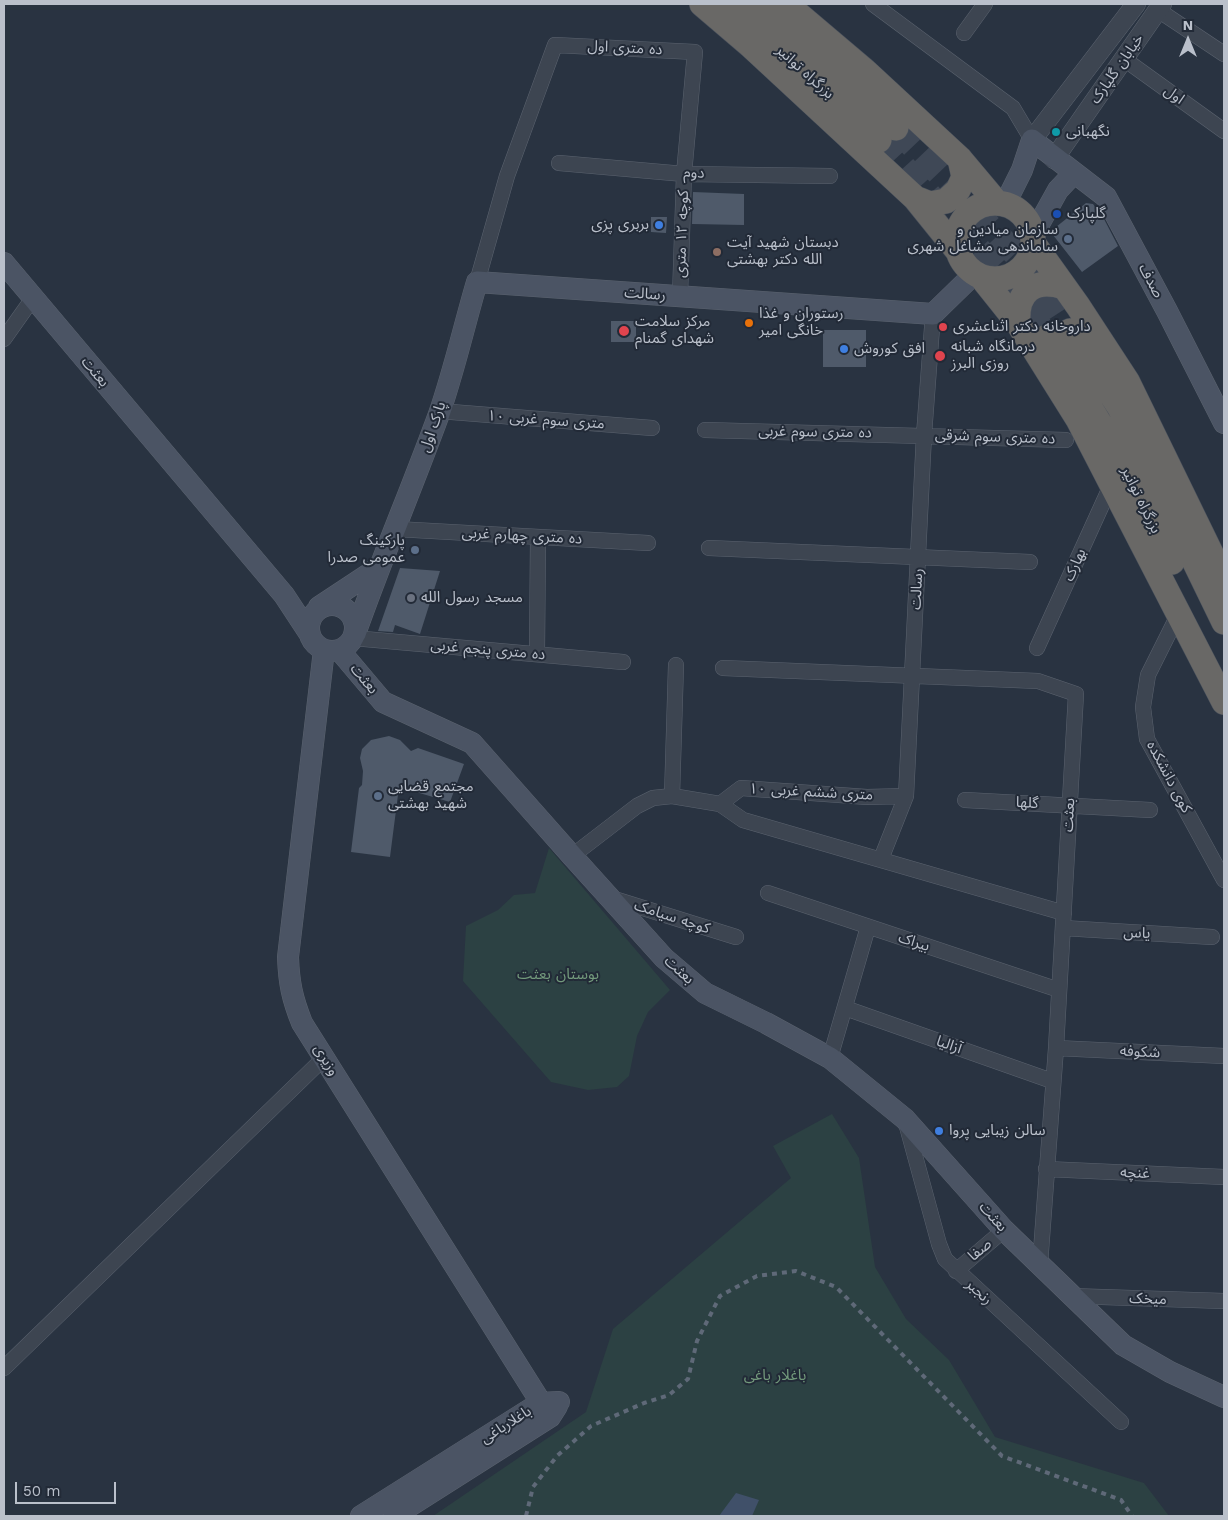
<!DOCTYPE html>
<html>
<head>
<meta charset="utf-8">
<style>
	body { margin:0 }
	#map { position:relative; width:1228px; height:1520px; overflow:hidden; background:#293341; font-family:"Work Sans",sans-serif }
	canvas { display:block }
	.frame { position:absolute; inset:0; border:5px solid #bac0cb; pointer-events:none }
	.north { position:absolute; left:1163px; top:15px; width:50px; height:50px; -webkit-text-stroke:4px #222a37; paint-order:stroke; rotate:0deg; font-size:14px; font-weight:700; line-height:20px; text-align:center; color:#bac0cb }
	.north::after { content:''; display:block; margin:auto; width:18px; height:22px; background:#bac0cb; clip-path:polygon(50% 0,100% 100%,50% 72%,0 100%) }
	.scale { position:absolute; left:15px; top:1482px; width:101px; height:22px; box-sizing:border-box; border:2px solid #bac0cb; border-top:0; padding-left:6px; font-size:15px; line-height:18px; white-space:nowrap; color:#bac0cb; -webkit-text-stroke:4px #222a37; paint-order:stroke }
</style>
</head>
<body>
<div id="map">
<canvas width="1228" height="1520"></canvas>
<div class="frame"></div>
<div class="north">N</div>
<div class="scale">50 m</div>
</div>
<script>
const context = document.querySelector('canvas').getContext('2d');
context.lineJoin = 'round';
function fill(path, color) { context.fillStyle = color; context.fill(path, 'evenodd'); }
function stroke(path, color, width, dash) { context.strokeStyle = color; context.lineWidth = width; context.lineCap = dash ? 'butt' : 'round'; context.setLineDash(dash || []); context.stroke(path); }
function write(font, color, halo, rows, align = 'center') {
  context.font = font + ' "Work Sans","Noto Sans Arabic",sans-serif'; context.lineWidth = 4; context.setLineDash([]); context.textBaseline = 'middle'; context.strokeStyle = halo; context.fillStyle = color; for (const [text, x, y, turn = 0] of rows) {
    context.save(); context.translate(x, y); context.rotate((+turn || 0) * Math.PI / 180); context.textAlign = isNaN(turn) ? turn : align; if (halo) context.strokeText(text, 0, 0); context.fillText(text, 0, 0); context.restore();
  }
}
const green = new Path2D(`
	M549 848 670 990 648 1012 637 1036 629 1076 617 1087 588 1090 551 1082 463 981 466 926 498 910 514 895 535 893Z
	M832 1114 859 1158 875 1267 906 1319 949 1360 995 1437 1144 1483 1169 1516H433L586 1412 613 1329 791 1178 773 1146Z`);
const water = new Path2D(`
	M736 1493 759 1500 752 1516H719Z`);
const building = new Path2D(`
	M693 192 744 194V225L692 224Z
	M1086 203 1093 204 1104 219 1118 246 1082 272 1053 235 1056 227Z
	M651 217H667L666 233 651 232Z
	M611 321H636V342H611Z
	M823 330H866V367H823Z
	M400 568 440 571 420 634 395 625 393 632 378 631Z
	M389 736 400 740 411 751 418 748 464 764 450 802 399 787 390 857 351 852 359 788 362 785 363 771 360 758 362 749 371 740Z`);
const trunkTunnel = new Path2D(`
	M896 128 1028 267 1070 331
	M879 140 1012 286 1047 337`);
const minor = new Path2D(`
	M873 4 1013 108 1032 140
	M1158 10 1224 54
	M964 33 985 4
	M1124 59 1224 131
	M559 163 684 174 830 176
	M477 282 507 176 555 45 695 52 684 174 680 296
	M4 339 33 298
	M439 411 652 428
	M705 430 1066 440
	M396 529 648 543
	M709 548 1030 562
	M1179 613 1148 675 1143 707 1147 739 1224 880
	M353 638 623 662
	M1037 648 1112 483
	M537 654 538 537
	M723 668 1038 681 1076 694 1056 1048 1040 1265
	M672 796 676 665
	M965 800 1150 810
	M720 804 741 788 867 797 906 796
	M572 856 637 806 653 798 672 796 720 804 743 820 1064 913
	M881 859 906 796 924 435 933 314
	M768 893 1059 990
	M611 898 736 937
	M1063 928 1212 937
	M845 1008 1052 1081
	M1056 1048 1224 1056
	M830 1058 868 927
	M906 1123 939 1244 945 1259 1121 1422
	M1046 1169 1224 1177
	M956 1271 1004 1230
	M1071 1296 1224 1301
	M4 1368 324 1058`);
const tertiary = new Path2D(`
	M1032 140 1136 4
	M1054 159 1162 4`);
const secondary = new Path2D(`
	M1005 204 1022 170 1032 140 1106 197 1167 311 1224 423
	M1033 235 1058 190 1074 173
	M4 263 284 595 309 633
	M309 628a23 23 0 1 1 46 0a23 23 0 1 1-46 0Z
	M319 607 378 568
	M355 634C381 560 412 488 439 414 454 371 464 326 477 282L933 314 974 274
	M324 650 288 957C289 983 292 998 302 1023L550 1417
	M340 651 383 702 472 743 572 856 664 958 705 993 766 1023 830 1058 905 1119 1004 1230 1123 1345 1170 1372 1224 1397
	M361 1516 540 1403 559 1402
	M394 1516 550 1417 557 1406`);
const trunk = new Path2D(`
	M702 4 750 45 915 198 957 250
	M730 4 879 140
	M756 4 896 128
	M786 4 865 71 960 159 997 203
	M915 198 930 204 946 201 958 190 964 177 960 159
	M957 241a38 38 0 1 1 76 0a38 38 0 1 1-76 0Z
	M1033 243 1078 306 1127 381 1224 580
	M982 278 1018 323 1078 419 1224 702
	M1018 323C1016 291 1034 278 1064 287
	M1070 331 1120 408 1224 622
	M1047 337 1125 465 1172 562`);
const rail = new Path2D(`
	M526 1516 533 1487 557 1456 591 1426 644 1403 669 1395 688 1379 697 1341 720 1296 757 1276 796 1271 836 1287 1002 1456 1121 1500 1132 1516`);
const markers = [
	[1056,132,5,"#0f9aa8"],
	[1057,214,5,"#1a4fb4"],
	[659,225,5,"#3f7fe0"],
	[1068,239,5,"#5c6f8a"],
	[717,252,5,"#8d6e63"],
	[749,323,5,"#e8710a"],
	[943,327,5,"#e0444e"],
	[624,331,6,"#e0444e"],
	[844,349,5,"#3f7fe0"],
	[940,356,6,"#e0444e"],
	[415,550,5,"#5c6f8a"],
	[411,598,5,"#6b7280"],
	[378,796,5,"#5c6f8a"],
	[939,1131,5,"#3f7fe0"]
];
const streetNames = [
	["ده متری اول",625,48,3],
	["خیابان گلپارک",1117,69,-55],
	["بزرگراه توانیر",805,72,42],
	["اول",1174,95,36],
	["دوم",694,173,2],
	["کوچه ۱۲ متری",682,234,-88],
	["صدف",1151,281,62],
	["رسالت",645,294,4],
	["بعثت",95,372,50],
	["۱۰ متری سوم غربی",546,420,4],
	["پارک اول",433,427,-71],
	["ده متری سوم غربی",815,432,1],
	["ده متری سوم شرقی",995,437,2],
	["بزرگراه توانیر",1141,500,64],
	["ده متری چهارم غربی",522,536,3],
	["بهارک",1075,565,-66],
	["رسالت",917,589,-87],
	["ده متری پنجم غربی",488,650,5],
	["بعثت",364,679,50],
	["کوی دانشکده",1169,777,62],
	["۱۰ متری ششم غربی",811,792,3],
	["گلها",1027,803,3],
	["بعثت",1069,815,-87],
	["کوچه سیامک",672,917,18],
	["یاس",1137,933,3],
	["بیراک",914,942,18],
	["بعثت",679,970,42],
	["آزالیا",949,1045,20],
	["شکوفه",1140,1052,3],
	["وزیری",326,1060,58],
	["غنچه",1135,1173,2],
	["بعثت",993,1217,48],
	["صفا",980,1250,-41],
	["رنجبر",979,1292,42],
	["میخک",1148,1299,2],
	["باغلارباغی",506,1425,-32]
];
const poiNames = [
	["نگهبانی",1066,132],
	["گلپارک",1067,214],
	["بربری پزی",649,225,"right"],
	["سازمان میادین و",1058,230,"right"],
	["ساماندهی مشاغل شهری",1058,247,"right"],
	["دبستان شهید آیت",727,243],
	["الله دکتر بهشتی",727,260],
	["رستوران و غذا",759,314],
	["خانگی امیر",759,331],
	["مرکز سلامت",635,322],
	["شهدای گمنام",635,339],
	["داروخانه دکتر اثناعشری",953,327],
	["درمانگاه شبانه",951,347],
	["روزی البرز",951,364],
	["افق کوروش",854,349],
	["پارکینگ",405,541,"right"],
	["عمومی صدرا",405,558,"right"],
	["مسجد رسول الله",421,598],
	["مجتمع قضایی",388,787],
	["شهید بهشتی",388,804],
	["سالن زيبايى پروا",949,1131]
];
const parkNames = [
	["بوستان بعثت",558,975],
	["باغلار باغی",775,1376]
];
fill(green, '#2c4143');
fill(water, '#405069');
fill(building, '#4f5a6a');
stroke(trunkTunnel, '#3f4856', 25, [25, 12]);
stroke(minor, '#5b636f', 16);
stroke(tertiary, '#5b636f', 20);
stroke(secondary, '#5b636f', 22);
stroke(trunk, '#48505c', 26);
stroke(minor, '#3d4551', 15);
stroke(tertiary, '#3d4551', 19);
stroke(secondary, '#4b5464', 21);
stroke(trunk, '#696866', 25);
stroke(rail, '#5f6978', 4, [5, 5]);
for (const [x, y, r, color] of markers) { const dot = new Path2D(); dot.arc(x, y, r, 0, 2 * Math.PI); context.fillStyle = color; context.fill(dot); stroke(dot, '#222a37', 2); }
write('15px', '#bac0cb', '#222a37', streetNames);
write('15px', '#bac0cb', '#222a37', poiNames, 'left');
write('15px', '#739a7c', '#222a37', parkNames);
</script>
</body>
</html>
